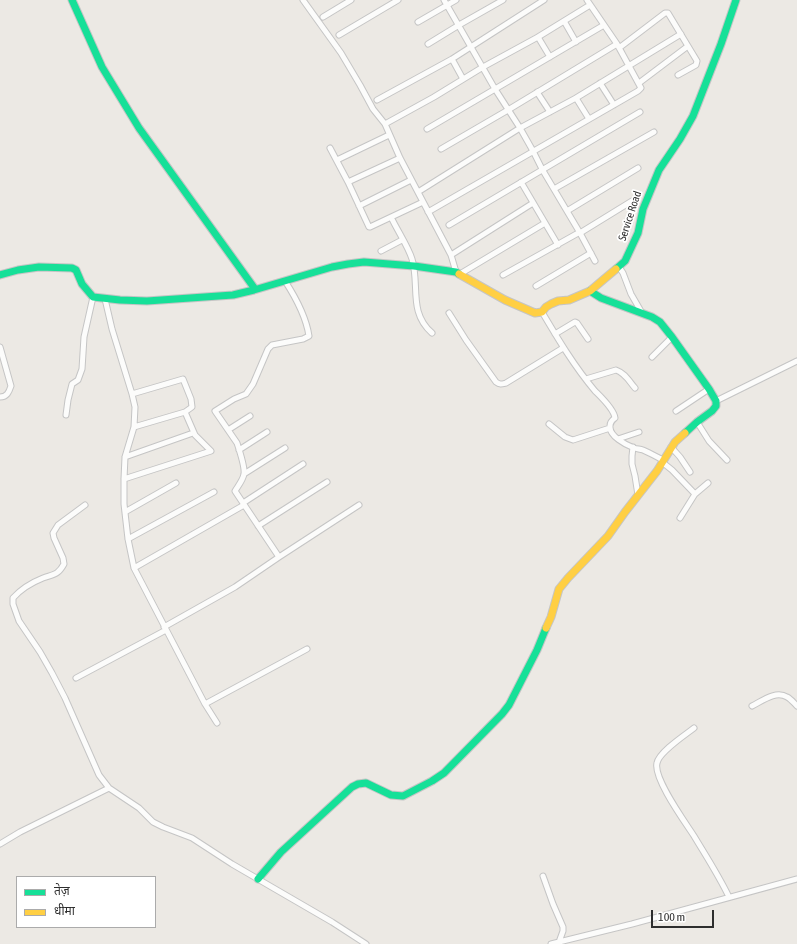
<!DOCTYPE html>
<html>
<head>
<meta charset="utf-8">
<style>
	body { margin:0 }
	#map { position:relative; width:797px; height:944px; overflow:hidden; background:#ece9e4; font-family:"Asap Condensed","Noto Sans Devanagari",sans-serif }
	canvas { display:block }
	.legend { position:absolute; left:16px; top:876px; width:140px; height:52px; box-sizing:border-box; background:#fff; border:1px solid #ababab; margin:0; padding:5px 7px; list-style:none; font-size:12px; color:#2e2e2e }
	.legend li { display:flex; align-items:center; gap:8px; height:20px }
	.legend b { width:20px; border:1px solid #ababab }
	.scale { position:absolute; left:651px; top:910px; width:63px; height:18px; box-sizing:border-box; border:2px solid #2e2e2e; border-top:0; padding-left:5px; font-size:12px; line-height:14px; white-space:nowrap; color:#2e2e2e; -webkit-text-stroke:3px #fff; paint-order:stroke }
</style>
</head>
<body>
<div id="map">
<canvas width="797" height="944"></canvas>
<ul class="legend">
<li><b style="height:5px;background:#16e098"></b>तेज़</li>
<li><b style="height:5px;background:#ffcf43"></b>धीमा</li>
</ul>
<div class="scale">100 m</div>
</div>
<script>
const context = document.querySelector('canvas').getContext('2d');
context.lineJoin = 'round';
function stroke(path, color, width, dash) { context.strokeStyle = color; context.lineWidth = width; context.lineCap = dash ? 'butt' : 'round'; context.setLineDash(dash || []); context.stroke(path); }
function write(font, color, halo, rows, align = 'center') {
  context.font = font + ' "Asap Condensed",sans-serif'; context.lineWidth = 3.5; context.setLineDash([]); context.textBaseline = 'middle'; context.strokeStyle = halo; context.fillStyle = color; for (const [text, x, y, turn = 0] of rows) {
    context.save(); context.translate(x, y); context.rotate((+turn || 0) * Math.PI / 180); context.textAlign = isNaN(turn) ? turn : align; if (halo) context.strokeText(text, 0, 0); context.fillText(text, 0, 0); context.restore();
  }
}
const street = new Path2D(`
	M303 0 341 53 360 85 373 109 385 124 400 158 451 255 456 272
	M444 0 495 89 520 128 533 151 542 169 580 233 595 261
	M323 17 351 0
	M564 21 576 42
	M418 22 456 0
	M339 35 398 0
	M538 37 550 57
	M428 44 459 25 503 0
	M619 48 665 13H668L697 61 696 65 678 75
	M452 59 463 79
	M600 83 614 105
	M639 83 688 46
	M537 92 550 112
	M576 98 589 119
	M377 100 452 59 544 0
	M385 124 434 97 483 67 538 37 590 5
	M427 129 604 25
	M330 148 348 182
	M441 149 508 110 617 44
	M400 158 348 182 369 227H370L423 202
	M337 160 389 135
	M521 182 558 245
	M554 189 654 132
	M418 192 520 128 576 98 681 34
	M359 206 411 180
	M567 211 638 168
	M428 212 638 91 641 88 617 44 587 0
	M391 217C397 230 408 246 412 259 420 285 408 312 432 333
	M449 225 640 112
	M580 233 632 201
	M381 251 402 240
	M451 255 533 203
	M619 267 623 273 631 294 642 313
	M460 274 545 223
	M503 275 580 232
	M536 286 591 253
	M105 299 112 329 132 394 135 407 134 427 125 457 124 479V504L128 539 134 568 205 704 217 723
	M542 312C558 339 574 366 595 391 601 397 614 409 615 418 612 420 610 422 610 426 609 436 626 445 634 448 637 449 640 449 643 450 650 453 657 457 663 460
	M449 313 466 340 496 382C500 385 502 384 506 383L563 348
	M555 334 575 322 577 323 588 339
	M0 347 11 386C9 392 7 397 0 397
	M652 357 672 337
	M586 379 616 370C625 373 629 381 635 388
	M132 394 183 379 191 399 192 407 185 412 134 427
	M716 401 797 361
	M676 411 709 389
	M66 415 68 400 72 384 78 380 82 369 84 337 93 297
	M697 422 709 441 727 460
	M549 424 565 437 573 440 610 428
	M228 430 250 416
	M618 439 639 432
	M633 447 632 456V464L635 476 638 495
	M671 447 680 457 690 472
	M239 450 267 432
	M125 457 193 433
	M662 462 672 470 695 494
	M244 474 285 448
	M124 479 211 451 195 435 185 412
	M243 503 303 464
	M85 505 58 525 53 533 54 538 63 558 64 564C58 575 54 574 43 578 33 582 21 589 13 598V604L19 621 40 652 52 673 65 698 99 775 109 788 139 808 153 822 163 827 192 838 232 864 332 922 366 944
	M125 512 176 483
	M680 518 695 494 708 483
	M258 526 327 482
	M128 539 214 492
	M279 557 235 491C238 486 243 480 244 474 245 468 239 449 237 443L215 411 234 399 246 394 253 384 268 349 272 345 303 339 309 336C306 316 296 298 285 281
	M134 568 244 505
	M164 627 235 587 279 557 359 505
	M76 678 166 630
	M205 704 307 649
	M752 706C762 701 776 690 787 697 791 699 794 703 797 706
	M694 728C685 735 659 752 657 763 653 778 685 822 694 836 706 856 719 876 729 897
	M0 844 20 832 109 788
	M543 876 553 904 563 927V931L559 942
	M551 944 632 924 797 879`);
const fast = new Path2D(`
	M72 0 102 67 139 128 255 289
	M616 269 625 261 638 233 643 209 659 170 680 139 693 116 721 44 736 0
	M0 275 18 270 39 267 72 268 76 270 82 284 93 297 120 300 147 301 233 295 254 290 332 267 348 264 364 262 414 266 456 272 459 274
	M590 291 601 298 652 317 660 322 672 337 709 389 716 401V406L712 411 697 422 685 433
	M258 879 281 852 352 787 358 784 366 783 391 795 403 796 432 781 444 773 502 714 509 705 537 650 546 628`);
const slow = new Path2D(`
	M459 274 505 300 535 313 542 312 546 307 551 304 558 301 569 300 590 291 616 269
	M546 628 551 617 559 589 568 578 608 536 625 512 657 471 675 442 685 433`);
const streetNames = [
	["Service Road",630,216,-72]
];
stroke(street, '#c5c5c5', 7);
stroke(fast, '#c5c5c5', 9);
stroke(slow, '#c5c5c5', 9);
stroke(street, '#fcfcfb', 5);
stroke(fast, '#16e098', 7);
stroke(slow, '#ffcf43', 7);
write('11px', '#2e2e2e', '#fff', streetNames);
</script>
</body>
</html>
